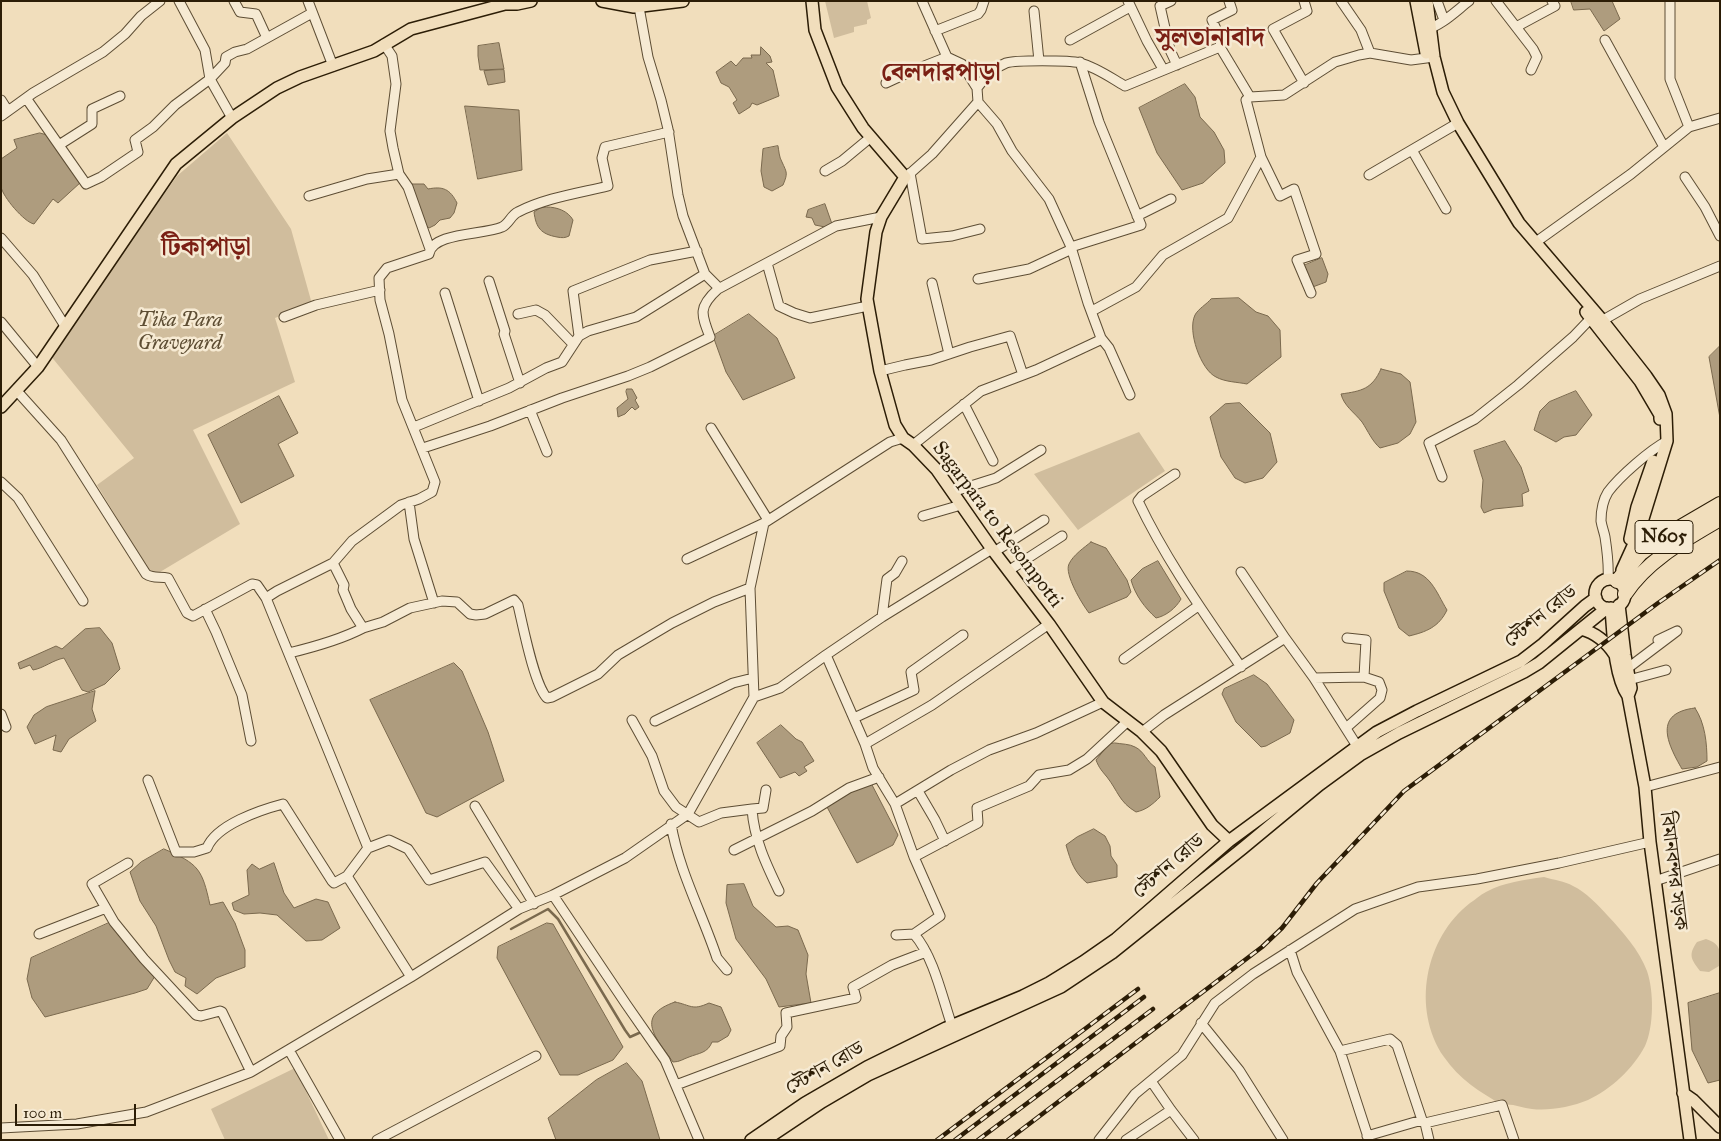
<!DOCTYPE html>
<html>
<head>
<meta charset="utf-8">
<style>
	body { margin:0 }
	#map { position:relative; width:1721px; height:1141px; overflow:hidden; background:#f1debc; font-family:"IM FELL Great Primer",serif }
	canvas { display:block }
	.frame { position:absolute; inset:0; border:2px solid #2c1d06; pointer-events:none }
	.scale { position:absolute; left:15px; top:1104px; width:121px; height:22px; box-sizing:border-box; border:2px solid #2c1d06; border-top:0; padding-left:6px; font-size:15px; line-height:18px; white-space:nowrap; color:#2c1d06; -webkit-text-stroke:4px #f6ead3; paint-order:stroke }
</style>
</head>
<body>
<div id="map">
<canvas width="1721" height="1141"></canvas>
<div class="frame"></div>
<div class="scale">100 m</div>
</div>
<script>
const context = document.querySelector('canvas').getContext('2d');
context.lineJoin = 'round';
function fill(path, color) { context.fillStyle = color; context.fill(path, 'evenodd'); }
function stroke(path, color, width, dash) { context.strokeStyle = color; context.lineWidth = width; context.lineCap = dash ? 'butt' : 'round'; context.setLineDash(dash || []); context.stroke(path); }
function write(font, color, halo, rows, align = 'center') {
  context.font = font + ' "IM FELL Great Primer","Noto Serif Bengali",serif'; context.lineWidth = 5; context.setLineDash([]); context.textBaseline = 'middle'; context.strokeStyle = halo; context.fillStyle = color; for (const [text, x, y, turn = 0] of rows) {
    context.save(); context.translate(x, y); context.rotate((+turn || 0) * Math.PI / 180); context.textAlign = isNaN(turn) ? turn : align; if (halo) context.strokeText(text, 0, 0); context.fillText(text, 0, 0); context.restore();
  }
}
const green = new Path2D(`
	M825 1H867L871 18 867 20V24L854 27V32L834 38Z
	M227 133 291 229 312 304 275 318 295 382 193 430 240 524 155 575 148 569 97 485 134 458 50 355 177 176Z
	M1139 432 1165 471 1078 530 1034 474Z
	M1544 877C1553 880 1565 881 1573 886 1586 892 1598 905 1608 916 1623 932 1639 950 1647 971 1654 991 1654 1027 1645 1046 1633 1069 1611 1089 1588 1100 1571 1107 1549 1111 1532 1109 1522 1108 1512 1103 1502 1105 1480 1092 1459 1079 1444 1057 1411 1009 1425 938 1470 903 1475 900 1480 895 1486 892 1505 882 1523 880 1544 877Z
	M1706 939C1721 944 1721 951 1719 966L1709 972 1700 971C1691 959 1688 955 1697 942Z
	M295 1068 329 1140H225L211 1109Z`);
const water = new Path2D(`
	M1571 1H1612L1620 19 1604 31 1590 9 1574 10Z
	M499 43 504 69 480 70 478 56V46Z
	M761 47 770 56 772 62 766 63 773 70 779 96 757 105 752 103 750 107 739 114 733 103 737 100 729 87 721 83 716 72 731 61 736 66 743 58H752L751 55H760Z
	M504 70 505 82 488 85 484 71Z
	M1185 84 1195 97 1200 117 1214 132 1224 150 1225 163 1203 183 1182 190 1157 153 1139 108Z
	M465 106 519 110 522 170 478 179Z
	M40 133 47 135 81 182 58 203 53 199 34 224C24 222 3 197 1 187 0 178 1 168 1 159L17 148 14 140Z
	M778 146C779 151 779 157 782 162 787 173 788 173 783 185L772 191 764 187 761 171 763 149Z
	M409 184H424L428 189C443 186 450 189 457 203L454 213 450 218 440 220 435 225 429 228 425 225Z
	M825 204 832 224 825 227 815 225 812 218 806 217 808 210Z
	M547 207C557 207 568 211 573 220L569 236C565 238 562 238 557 237 541 234 536 228 534 212L540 208Z
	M1322 258 1328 274 1326 282 1310 288 1301 267Z
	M1239 298 1256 312 1268 316 1280 330 1281 357 1247 384C1237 382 1225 382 1216 377 1201 370 1187 331 1195 315 1198 309 1207 304 1211 299Z
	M749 314 777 338 795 378 743 400 726 372 713 336Z
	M1720 346V418L1709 357Z
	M1381 369 1401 374 1410 382 1416 422 1410 434 1398 443 1380 448C1372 441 1368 431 1362 422 1354 412 1344 406 1341 394 1362 391 1372 389 1381 369Z
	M627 389H632L637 398 635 400 639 407 635 410 632 407 625 414 618 417 617 408 628 399 626 392Z
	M1576 391 1592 415 1576 435 1564 437 1556 442 1534 430 1540 411 1549 402Z
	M279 396 298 433 278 444 294 476 241 503 208 435Z
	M1240 403 1270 433 1277 462 1263 478 1245 483 1235 478 1221 457 1210 417 1225 404Z
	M1505 441 1521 467 1529 491 1522 494 1523 506 1494 509 1484 513 1481 507 1483 480 1474 451Z
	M1091 542 1106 548 1127 580 1131 592 1127 597 1089 613C1082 604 1064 574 1069 564 1073 555 1085 547 1091 542Z
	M1158 561 1181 599C1176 608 1166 616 1156 618 1145 608 1135 595 1131 580L1142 569Z
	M1407 571C1430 571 1436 592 1447 610 1439 627 1426 632 1409 636L1399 628 1384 591V583Z
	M100 628 112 643 120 669 105 684 88 692 82 690 64 658C53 660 44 668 33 670L30 665 20 669 18 663 56 646 62 649 85 629Z
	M454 663 462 671 488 732 504 781 437 817 426 813 370 700Z
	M1254 675 1267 684 1294 720 1290 733 1266 746 1261 747 1236 722 1222 694 1224 689Z
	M95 691 92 709 96 721 69 739 61 752 53 750 56 735 35 744 27 727 34 715 46 707Z
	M1695 708C1705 723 1707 743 1707 761L1697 767 1682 769C1667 743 1653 713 1695 708Z
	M781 725 796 739 802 742 814 761 804 767 807 771 799 776 795 772 780 778 757 743Z
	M1115 743C1121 744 1130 744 1135 747 1144 751 1147 762 1155 767L1160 797C1153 804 1146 810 1136 812 1119 802 1118 791 1107 777 1102 771 1099 768 1096 760L1109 744Z
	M871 783 898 835 893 845 857 863 827 807 835 797Z
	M1094 829 1105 836 1110 846 1111 856 1117 865V877L1087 883C1074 872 1071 862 1066 845L1077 837Z
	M164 849C199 864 202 869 210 905L223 902 235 923 245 950V967L216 978 197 994 185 986 186 978 175 972 169 960 156 926 140 901 130 872 141 862Z
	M274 863 284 893 294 908 316 899 328 902 340 928 322 940 306 941 277 915 260 913 244 914 234 910 232 903 249 895 247 870 252 864 259 869Z
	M744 884 753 906 776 927 788 926 798 930 808 955 806 974 811 1003 779 1007 766 979 736 939 726 903 727 885Z
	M111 922 155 976 147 989 135 993 45 1017 32 998 27 979 31 958Z
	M547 923 553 924 623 1047 613 1060 578 1075H560L497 958 498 947Z
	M1720 993V1080L1708 1083 1692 1050 1688 1003Z
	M675 1002C691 1005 692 1011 709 1003L721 1007 731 1030 728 1036 718 1042H712C708 1053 699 1053 689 1057 683 1059 680 1062 673 1062 656 1038 634 1016 675 1002Z
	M627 1063 642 1081 660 1140H556L548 1118 596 1080Z`);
const stream = new Path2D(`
	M511 929 548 909 558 919 625 1030 630 1037 639 1033`);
const minor = new Path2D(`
	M179 1 205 50 210 79 232 118
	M234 1 240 12 256 14 267 38
	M308 1 333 66
	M922 1 947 57 962 64 977 88C984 78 993 68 1006 63 1015 60 1069 60 1080 63 1096 67 1111 78 1125 86L1220 47 1250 97 1284 95 1335 62 1359 55 1370 53 1411 60 1434 57
	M1128 1 1147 41 1163 69
	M1171 1 1160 6 1170 50 1177 65
	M1304 1 1307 11 1273 29 1304 83
	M1341 1 1361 30 1370 53
	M1437 1 1444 20
	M1496 1 1533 49 1537 57 1531 70
	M1034 11 1039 61
	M1516 27 1555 6 1552 1
	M1425 30C1441 26 1456 11 1469 1
	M935 31 978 14 981 10 984 1
	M1070 40 1130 7
	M1605 40 1664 147
	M384 44 392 56 396 84 390 131 393 148 399 174 408 187 430 249
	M1220 47 1221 40 1212 20 1232 10 1229 1
	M886 83 914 70 947 57
	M26 98 86 184 101 177 138 152 135 140 153 127 175 105 210 79 225 63 226 57 235 52 247 49 312 13
	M1 100 8 111
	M1 116 33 93 103 52 125 34 141 16 160 1
	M1689 127 1720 118
	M59 145 92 124V109L120 96
	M1412 150 1446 209
	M1261 157 1280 196 1294 189 1316 254 1297 260 1311 293
	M825 171 842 161 871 137
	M910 173 922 239 952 236 980 229
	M1369 175 1458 123
	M906 177 932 154 978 102 977 88
	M1685 177 1705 207 1720 236
	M309 196 367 179 399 174
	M1137 216 1171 199
	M1 238 33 275 65 326
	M1536 242 1631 174 1689 127 1670 79V1
	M1071 247 1141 225 1099 122 1080 62
	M767 263 779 306 794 313 810 318 868 306
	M978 279 1029 269 1072 249
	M489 281 505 331 504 334 520 383
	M932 283 949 354
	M718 289 836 226 881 217
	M445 293 479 401
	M1092 311 1136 287 1163 255 1228 218 1261 157 1246 100 1250 97
	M518 314 536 310 545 315 573 344
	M284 317 316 305 380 290
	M1 322 38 367
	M1598 323 1640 299 1720 266
	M579 336 573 291 650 260 697 251
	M1101 338 1109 348 1130 395
	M880 371 905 365 931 360 970 347 1010 336 1023 375
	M16 390 61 440 146 574C153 579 160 576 168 578L187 613 193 616 252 584 257 585 266 598 368 848 347 876 411 977
	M964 404 993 461
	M530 410 547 452
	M414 427 509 388 546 368 562 362 579 336 588 331 636 317 705 274
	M711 428 768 520
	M913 445 981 391 1036 370 1098 341 1101 338 1088 303 1071 247 1049 199 1012 151 997 124 978 102
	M423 448 490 426 562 398 628 376 650 367 710 337C701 314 698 307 718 289L716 285 705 274 683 216 678 195 668 129 661 100 648 57 639 7
	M1175 474 1142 496 1138 501C1166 560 1204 613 1241 667
	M1442 477 1429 443 1475 419 1518 385 1573 337 1594 315
	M1 482 18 498 83 601
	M952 492 996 478 1041 450
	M409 502 414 539 434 603
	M923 516 961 505
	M994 552 1044 520
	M687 559 764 523
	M333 563 344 585 343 590 351 609 363 628 383 622 410 608 442 601 457 602 470 614 476 615 485 614 514 600 518 605C523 626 534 684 547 698L552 697 598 674 618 655 672 623 714 602 750 588
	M1008 571 1062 536
	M1241 572 1285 638
	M1608 579C1609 565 1607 550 1605 537 1604 532 1602 527 1601 521 1601 511 1603 500 1608 492 1620 476 1650 450 1667 441
	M266 598 277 591 333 563 352 541 401 505 419 499 432 492 435 482 402 400 389 334 380 300 379 278 387 268 429 254C432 232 485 235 502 227 509 224 511 215 518 212 545 198 579 193 608 186L602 158 605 147 669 132
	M205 609 216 632 242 695 251 741
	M882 617 887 579 895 573 902 561
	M289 653C314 647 340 640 363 628
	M826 655 882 617 992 549
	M1124 659 1198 606
	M1624 671 1677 631 1658 640
	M1314 678 1364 677 1366 640 1347 638
	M1625 681 1666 670
	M754 697 780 688 826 655 865 744 873 768 895 804
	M1 714 6 727
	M854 718 914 690 911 672 963 635
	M632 720 652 756 664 791 676 807 699 822 721 813 752 809C754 839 766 864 779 891
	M655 721 733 683 753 678
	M1346 728 1380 698 1382 690 1379 682 1364 677
	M1142 732 1164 715 1285 638 1314 678 1357 746
	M865 744 932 705 1049 624
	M148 780 176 852H194L207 848C216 825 260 810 283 804L332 881 334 883 347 876
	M1645 787 1720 767
	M918 791 935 820 945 841
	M475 806 534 904
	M752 809 763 808 766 790
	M671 824C679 871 702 913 717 958L727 970
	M368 848 389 840 408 849 429 880 485 862 519 909
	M734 850 812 811 849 788 879 777
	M914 857 978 823 977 808 1029 786 1039 775 1069 770 1087 759 1128 721
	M128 863 92 884 114 922 144 959 196 1015 201 1016 220 1011 222 1012 251 1072
	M1655 881 1720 859
	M553 895 626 1004 665 1060 699 1140
	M39 934 106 908
	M914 934 940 916 914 857 895 804 951 770 989 750 1036 733 1103 702
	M896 935 914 934C934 957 942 997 952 1026
	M1290 950 1297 972 1340 1051 1390 1039 1397 1045 1422 1120 1367 1136
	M1201 1023 1239 1070 1283 1140
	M289 1050 340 1140
	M1340 1051 1369 1140
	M1151 1081 1171 1110 1194 1140
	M676 1085 780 1046 781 1036 787 1027 786 1013 856 998 853 987 892 965 926 952
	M1422 1120 1425 1123 1502 1105 1514 1140
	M1425 1123 1429 1140
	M1 1128 77 1124 146 1112 251 1072 411 977 519 909 553 895 625 858 688 814 754 697 750 588 764 523 890 442 903 438
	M377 1140 536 1056
	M1099 1140 1135 1094 1182 1055 1215 1003 1253 974 1355 909 1418 887 1477 879 1559 863 1650 842
	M1126 1140 1171 1110`);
const major = new Path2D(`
	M602 1 634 7 683 1
	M812 1 815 30 837 87 863 128 905 177 881 217 876 232 867 299 880 371 895 425 903 438 913 445 937 470 992 549 1049 624 1103 702 1142 732 1161 751 1212 825 1229 841
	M1416 1 1426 53
	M1427 1 1434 57 1443 92 1458 123 1519 223 1602 320 1646 376 1659 395 1666 414 1667 441 1638 535 1622 570
	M1586 312 1640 381 1660 415V419
	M1 407 38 367 176 164 232 118 277 88 300 77 374 51 411 29 505 4H517L531 1
	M1630 539 1637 507 1653 461
	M1595 594a15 15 0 1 1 30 0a15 15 0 1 1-30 0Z
	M1619 605 1625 655 1631 688 1628 696
	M1611 608C1613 633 1614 676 1628 696L1645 787 1650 842 1690 1140
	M1581 629C1596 633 1606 641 1615 655
	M1683 1093 1693 1100 1720 1127
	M751 1140 805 1103 867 1067 946 1028 1023 996 1049 983 1083 962 1116 939 1229 841 1377 732 1417 711 1521 661 1543 644 1585 606 1596 598
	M765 1140 822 1102 868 1075 1061 987 1112 953 1243 848 1319 785 1360 755 1399 733 1524 672 1539 663 1607 608`);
const highway = new Path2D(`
	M1641 527 1649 536 1660 539
	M1617 581 1641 553 1660 539 1720 504
	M1625 594C1647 560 1686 539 1720 519`);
const rail = new Path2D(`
	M937 1140 1138 989
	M955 1140 1144 997
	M978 1140 1153 1009
	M1008 1140 1262 947 1282 928 1317 883 1404 791 1658 603 1720 560`);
const shields = [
	[1664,537,58]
];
const shieldNames = [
	["N605",1664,537]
];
const parkNames = [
	["Tika Para",180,321],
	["Graveyard",180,344]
];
const streetNames = [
	["Sagarpara to Resompotti",997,525,53],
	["স্টেশন রোড",1541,617,-39],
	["স্টেশন রোড",1169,867,-41],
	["বিমানবন্দর সড়ক",1673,871,83],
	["স্টেশন রোড",825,1069,-30]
];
const districtNames = [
	["সুলতানাবাদ",1210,39],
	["বেলদারপাড়া",941,74],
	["টিকাপাড়া",206,249]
];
fill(green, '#d0bd9d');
fill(water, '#ae9c7e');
stroke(water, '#7a694e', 1);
stroke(stream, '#7a694e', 2.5);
stroke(minor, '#5d4d34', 11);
stroke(major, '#2c1d06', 14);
stroke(highway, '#2c1d06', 16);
stroke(minor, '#f6ead3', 9);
stroke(major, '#f1debc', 11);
stroke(highway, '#f1debc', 14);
stroke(rail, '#2c1d06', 4.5);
stroke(rail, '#f6ead3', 2.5, [8]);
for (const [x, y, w] of shields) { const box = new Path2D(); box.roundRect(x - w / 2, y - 16.5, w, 33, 4); context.fillStyle = '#f6ead3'; context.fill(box); stroke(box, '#2c1d06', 1); }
write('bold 19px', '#2c1d06', null, shieldNames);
write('italic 20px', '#5d4d33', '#f6ead3', parkNames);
write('20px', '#2c1d06', '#f6ead3', streetNames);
write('bold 25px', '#7a1f14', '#f6ead3', districtNames);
</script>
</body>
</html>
